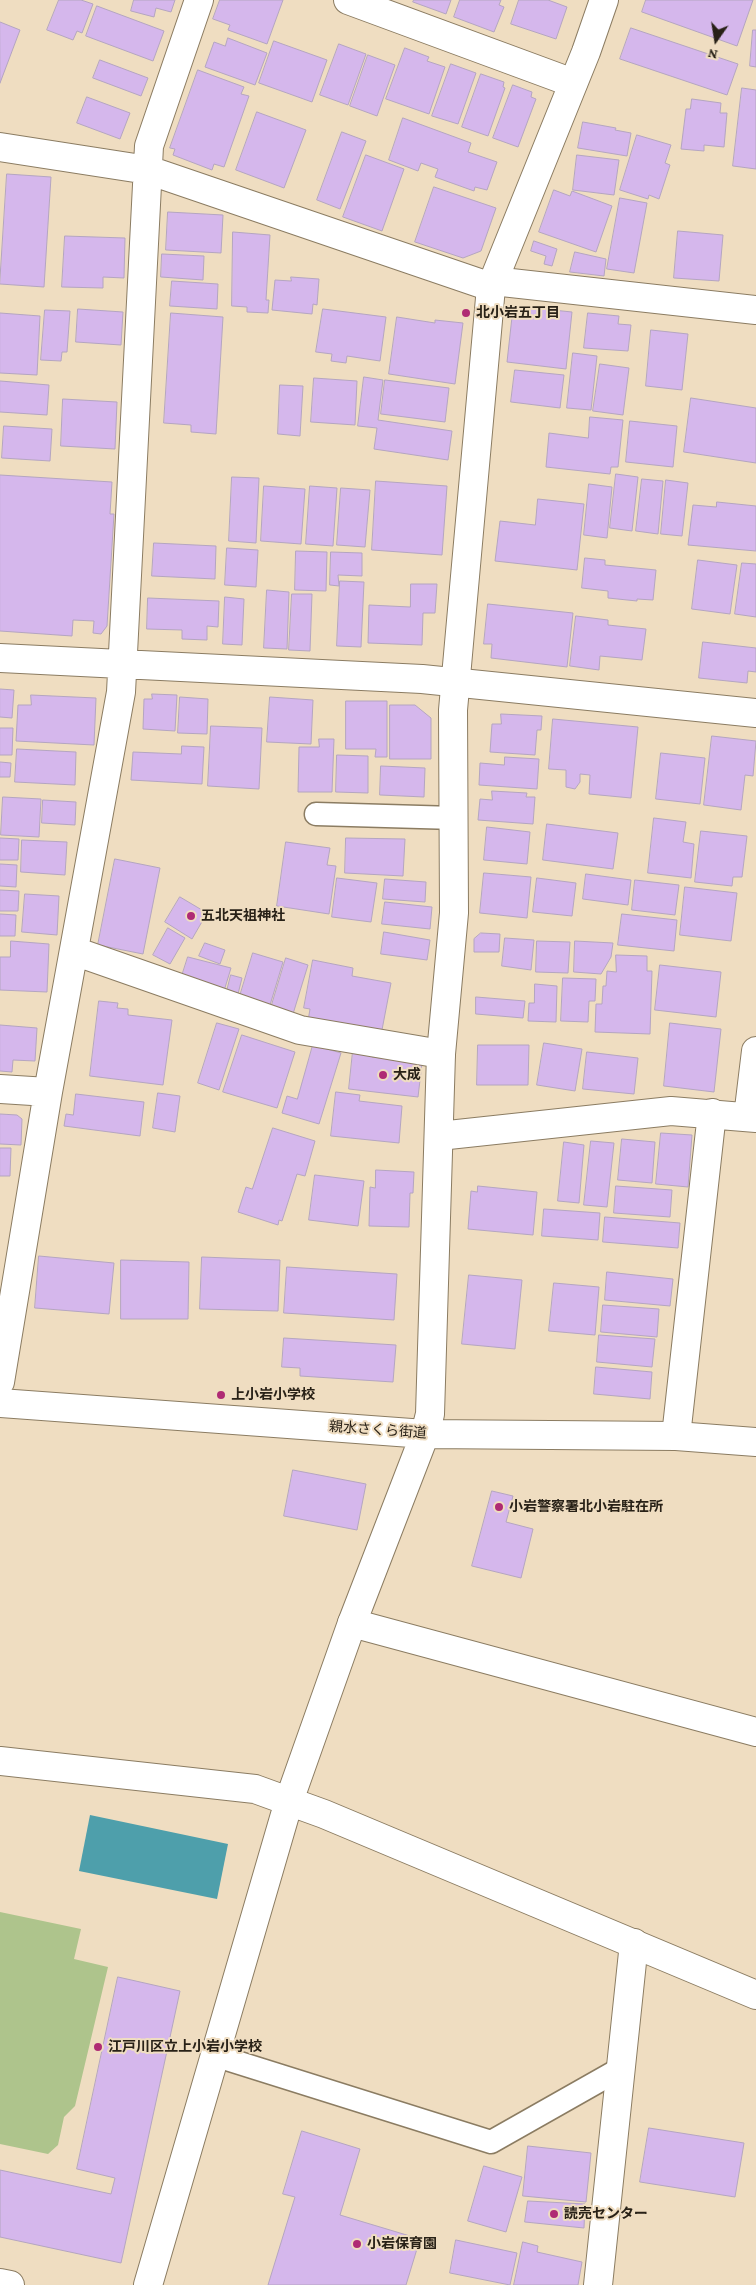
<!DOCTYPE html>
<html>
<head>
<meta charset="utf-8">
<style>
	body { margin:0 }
	#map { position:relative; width:756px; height:2285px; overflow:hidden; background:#efddc1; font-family:"Crimson Pro",serif }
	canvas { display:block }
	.north { position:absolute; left:691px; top:15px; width:50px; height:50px; -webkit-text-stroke:4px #efddc1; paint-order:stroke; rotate:193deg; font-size:14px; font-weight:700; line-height:20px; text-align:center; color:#282117 }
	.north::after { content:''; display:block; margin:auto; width:18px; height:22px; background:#282117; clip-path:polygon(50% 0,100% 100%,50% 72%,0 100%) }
</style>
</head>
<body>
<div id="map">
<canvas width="756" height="2285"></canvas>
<div class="north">N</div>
</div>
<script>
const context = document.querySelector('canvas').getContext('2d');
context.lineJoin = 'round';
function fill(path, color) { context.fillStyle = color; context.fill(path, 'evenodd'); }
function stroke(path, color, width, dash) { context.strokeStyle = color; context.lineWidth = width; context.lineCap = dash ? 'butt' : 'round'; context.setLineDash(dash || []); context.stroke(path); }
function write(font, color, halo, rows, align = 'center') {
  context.font = font + ' "Crimson Pro","Noto Sans JP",serif'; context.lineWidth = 4; context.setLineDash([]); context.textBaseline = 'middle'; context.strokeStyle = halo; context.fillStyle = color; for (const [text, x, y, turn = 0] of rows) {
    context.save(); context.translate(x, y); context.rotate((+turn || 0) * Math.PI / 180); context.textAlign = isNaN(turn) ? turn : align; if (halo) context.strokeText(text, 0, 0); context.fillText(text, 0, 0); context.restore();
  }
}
const green = new Path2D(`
	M0 1912 81 1929 74 1959 108 1967 75 2106 64 2117 58 2145 48 2154 0 2144Z`);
const water = new Path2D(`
	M90 1815 228 1844 217 1899 79 1871Z`);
const building = new Path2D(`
	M59 0H81L93 4 82 33 77 31 73 40 47 30Z
	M134 0H175L171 12 156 8 154 17 131 11Z
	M220 0H283L267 44 228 30 230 25 213 19Z
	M414 0H451L446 14 413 2Z
	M460 0H501L499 5 504 7 494 32 454 17Z
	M519 0H548L567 7 556 39 511 24Z
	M646 0H753L737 46 642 12Z
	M97 6 164 31 153 61 86 36Z
	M0 22 20 30 0 83Z
	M631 28 738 64 727 95 620 59Z
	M753 30H756V67L750 66Z
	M228 38 267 53 255 85 205 67 214 42 225 46Z
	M274 41 327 60 312 102 259 83Z
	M339 44 366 54 348 105 320 95Z
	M405 48 429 57 427 61 445 67 429 114 386 99Z
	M368 55 395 65 377 116 350 106Z
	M100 60 148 78 141 96 93 78Z
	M451 64 476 73 458 124 432 116Z
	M198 70 244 87 241 94 249 96 224 167 214 164 212 170 173 155 175 149 170 148Z
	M481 74 504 82 503 87 505 88 488 136 462 127Z
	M513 85 532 92 531 97 536 99 518 147 493 138Z
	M742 88 756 90V169L733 166Z
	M87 97 130 113 120 139 77 123Z
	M692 99 721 103 720 113H727L724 147 704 145V151L681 149 686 109H690Z
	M257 112 306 130 284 188 236 170Z
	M403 118 471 143 468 152 497 162 487 190 475 187 474 191 435 177 438 169 421 163 418 171 389 160Z
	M583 122 616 128 615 130 631 133 627 156 578 148Z
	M342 132 366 141 340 209 317 200Z
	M637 135 671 145 665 163 670 165 659 199 649 195 648 199 620 190Z
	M366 155 404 169 382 231 343 217Z
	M577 155 619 160 614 195 573 190Z
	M7 174 51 177 44 287 0 284Z
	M434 187 496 208 481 251 463 258 415 242Z
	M554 190 570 196 572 191 612 206 596 252 539 232Z
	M620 198 647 203 634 273 607 269Z
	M168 212 223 215 221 253 166 250Z
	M678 231 723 235 719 281 674 278Z
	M233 232 270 235 266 300H269L268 313 247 312V307L232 306Z
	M65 236 125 238 124 278 103 277V288L62 287Z
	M534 241 557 249 552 266 544 264 546 256 531 251Z
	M575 252 606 259 604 276 570 272Z
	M162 254 204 256 203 280 161 277Z
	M291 277 319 279 317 305 313 304 312 314 272 310 275 280 291 281Z
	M172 281 218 284 217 309 170 306Z
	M524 307 572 312 566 369 507 362 512 317Z
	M78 309 123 312 121 345 76 342Z
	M323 309 386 317 380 361 347 356 346 363 331 361 332 354 316 352Z
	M45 310 70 311 67 352H62L61 361 41 360Z
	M0 313 40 316 37 375 0 373Z
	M171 313 223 317 216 434 191 432V425L164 423Z
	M588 313 619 316 618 324 631 325 628 351 584 348Z
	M397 317 435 323V320L463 323 455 384 389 374Z
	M651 330 688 334 682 390 646 386Z
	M573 353 597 356 591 410 567 408Z
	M600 364 629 368 623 415 593 411Z
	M515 370 564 375 560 408 511 402Z
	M364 377 383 380 378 420 452 431 448 460 374 449 377 428 358 426Z
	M314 378 357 381 355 425 311 422Z
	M385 380 449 388 445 422 381 414Z
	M0 381 49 385 47 415 0 412Z
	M280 385 303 386 300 436 278 434Z
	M691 398 756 408V463L684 452Z
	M63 399 117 402 115 449 61 446Z
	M590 417 623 420 618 467H611L610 474 546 467 549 433 588 438Z
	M630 421 677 426 673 467 626 462Z
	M4 426 52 429 50 461 2 458Z
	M616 474 638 477 632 531 610 528Z
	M0 475 112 482 110 514H114L107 626 101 634 93 633 94 621 73 620 72 636 0 631Z
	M232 477 259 478 256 543 229 541Z
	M642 479 663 481 658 534 636 531Z
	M666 480 688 483 682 536 661 534Z
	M376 481 447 486 442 555 372 550Z
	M589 484 612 487 607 538 584 535Z
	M264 486 305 489 301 544 261 541Z
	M310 486 337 488 333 546 306 544Z
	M341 488 370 490 365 547 337 545Z
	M538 499 584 504 577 570 495 561 500 521 535 525Z
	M717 502 756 506V551L688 545 693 505 716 507Z
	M154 543 216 546 215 579 152 576Z
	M227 548 258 550 256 587 225 585Z
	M296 551 327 552 326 591 295 590Z
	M331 552 362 553V576L338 575 339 586 330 585Z
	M585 558 605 560V565L656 570 653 600 637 599V601L608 598V591L582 588Z
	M698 560 737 565 730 614 692 609Z
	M742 563 756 564V617L735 614Z
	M340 581 364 582 361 647 337 646Z
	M411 584H437L435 613H423L422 645 368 643 369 605 410 607Z
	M267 590 289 592 287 649 264 648Z
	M292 594H312L310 651 289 650Z
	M225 597 244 599 242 645 223 644Z
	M148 598 219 601 218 627 207 626V640L182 639V630L147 629Z
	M488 604 573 613 567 667 491 658 492 644H484Z
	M576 616 608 620V625L646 629 642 660 600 656 599 670 570 666Z
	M703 642 756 648V672L748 671 747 683 699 678Z
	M0 689 14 690 12 718 0 717Z
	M152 694 177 695 175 731 143 729 144 699H152Z
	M31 695 96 698 94 745 16 741 18 705H31Z
	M180 697 208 699 207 734 178 733Z
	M270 697 313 700 311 744 267 742Z
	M346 701H387V757H375L376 749H346Z
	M390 705H415L431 718V759H390Z
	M501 714 542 716 541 730H537L535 755 490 752 492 724H501Z
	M553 719 638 727 631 798 589 794 590 775 580 774V782L575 789 566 787V770L549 769Z
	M211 726 262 728 259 789 208 786Z
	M0 728H13L12 755H0Z
	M712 736 756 741 753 776 745 775 741 810 704 805Z
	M319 739H334L332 792H298L299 747H319Z
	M182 746 204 747 202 784 131 780 133 752 181 754Z
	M17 749 76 752 75 785 15 782Z
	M661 753 705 758 700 804 656 799Z
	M337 755 368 756V793L336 792Z
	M505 757 539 759 537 789 479 785 480 763 504 765Z
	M0 762 11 763 10 777H0Z
	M381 766 425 768 424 797 380 795Z
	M492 791 527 793 526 797H535L533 824 478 820 480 799 492 800Z
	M3 797 41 799 39 837 1 835Z
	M43 800 76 802 75 825 42 823Z
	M654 818 686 822 683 842 694 844 691 878 648 873Z
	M547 824 618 833 613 869 543 860Z
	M487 827 530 832 527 864 484 860Z
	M701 831 747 836 742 877H733L732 886 695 882Z
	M0 838 19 839 18 860H0Z
	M346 838 405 839 403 876 345 873Z
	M22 840 67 842 65 875 21 872Z
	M286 842 330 848 327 865 336 866 329 914 277 906Z
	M115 859 160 868 143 954 98 945Z
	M0 864 17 865 16 887 0 886Z
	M484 873 531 877 527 918 480 913Z
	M586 874 631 880 628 905 583 899Z
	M337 878 377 883 371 922 332 917Z
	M537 878 576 883 572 916 533 912Z
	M385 879 426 882 425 902 383 899Z
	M635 880 679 885 675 915 632 910Z
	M685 887 737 893 731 941 680 935Z
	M0 890 19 891 18 911H0Z
	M25 894 59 896 57 935 22 932Z
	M180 897 207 913 192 939 165 922Z
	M385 902 432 907 430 929 382 924Z
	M0 914 16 915 15 936H0Z
	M622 914 677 920 674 951 618 945Z
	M168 928 185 938 170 964 153 955Z
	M384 932 430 940 427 960 381 954Z
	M481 933 500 934 499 952H474V939Z
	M505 938 534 940 531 970 502 966Z
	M11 941 49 944 47 992 0 990V957H10Z
	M537 941 570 942 568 973 536 972Z
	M575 941 613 943 611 957 601 974 574 972Z
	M205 943 225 950 220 964 199 956Z
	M253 953 283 962 270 1005 240 996Z
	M616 955 647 956V971H652L650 1034 595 1032 596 1004H602L603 986H606L607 971 616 972Z
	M188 957 231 968 224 991 181 979Z
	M286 958 308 965 293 1014 271 1008Z
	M313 960 353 968 352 976 391 983 381 1035 308 1021 310 1009 304 1008Z
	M660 965 721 972 716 1017 655 1010Z
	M231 975 242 978 238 994 227 991Z
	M563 978 596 979 595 1001H589L588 1022 561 1021Z
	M535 984 557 986 556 1022 528 1021 529 1003H534Z
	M476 997 525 1001 523 1018 476 1014Z
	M99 1001 118 1003 117 1008 128 1009V1015L172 1020 163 1085 90 1076Z
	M217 1023 239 1029 219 1090 198 1083Z
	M670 1023 721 1029 714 1092 664 1086Z
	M0 1025 37 1028 35 1061 13 1060 12 1072 0 1071Z
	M242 1035 295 1052 277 1108 223 1092Z
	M544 1043 582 1049 575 1091 537 1085Z
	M313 1045 341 1053 319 1124 282 1113 287 1096 297 1099Z
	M478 1045H529L528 1085H477Z
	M353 1051 372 1052V1057L422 1063 418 1097 349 1089Z
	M587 1052 638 1058 634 1094 583 1089Z
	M336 1092 360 1095 359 1101 402 1106 399 1143 331 1136Z
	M158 1093 180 1096 175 1132 153 1128Z
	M76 1094 144 1102 140 1136 64 1126 66 1114 73 1115Z
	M0 1114 17 1115 22 1119 21 1145 0 1144Z
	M273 1128 315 1141 305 1176 297 1174 282 1221 279 1220 278 1225 238 1212 246 1187 252 1189Z
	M661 1133 692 1135 688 1187 656 1184Z
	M622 1139 655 1142 652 1183 618 1180Z
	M591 1141 614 1143 607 1207 584 1205Z
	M564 1142 584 1145 579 1203 558 1201Z
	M0 1148H11L10 1176H0Z
	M376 1170 414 1172 413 1193H410L409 1227 369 1226 370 1187 375 1188Z
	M315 1175 364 1181 358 1226 309 1220Z
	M478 1186 537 1192 533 1235 468 1229 471 1191 477 1192Z
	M616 1186 672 1190 670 1217 614 1213Z
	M544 1209 600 1213 598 1240 542 1236Z
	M605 1217 680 1223 678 1248 603 1242Z
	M39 1256 114 1263 109 1314 35 1308Z
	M202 1257 280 1260 278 1311 200 1309Z
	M121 1260 189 1262 188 1319H121Z
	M287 1267 397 1274 394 1320 284 1313Z
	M607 1272 673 1279 670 1306 605 1300Z
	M469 1275 522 1280 515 1349 462 1344Z
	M554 1283 599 1287 595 1335 549 1331Z
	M603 1305 659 1309 657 1337 601 1332Z
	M599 1335 655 1339 652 1367 597 1362Z
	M284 1338 396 1345 393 1382 300 1376V1368L282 1367Z
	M596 1367 652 1372 650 1399 594 1394Z
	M293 1470 366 1484 357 1530 284 1516Z
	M492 1491 513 1496 506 1522 533 1529 521 1578 472 1566Z
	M118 1977 180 1991 121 2263 0 2237V2170L111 2194 115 2178 77 2169Z
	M649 2128 744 2143 735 2197 640 2182Z
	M302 2131 360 2149 340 2215 420 2239 406 2285H268L295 2197 283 2194Z
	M528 2146 591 2153 586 2202 523 2196Z
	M484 2166 522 2177 506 2232 468 2221Z
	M528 2201 585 2204 584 2228 525 2222Z
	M456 2240 517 2253 510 2285 450 2273Z
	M523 2242 538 2246 537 2252 582 2262 578 2285H514Z`);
const service = new Path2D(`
	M316 814 455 818
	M214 2055 491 2142 620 2069`);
const minor = new Path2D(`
	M348 0 573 83
	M0 147 148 170 491 287
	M493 281 756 310
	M0 658 422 679 756 713
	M74 951 300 1030 441 1054
	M0 1089 48 1092
	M748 1117 756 1051
	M439 1136 671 1111 756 1118
	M0 1382 48 1092 121 692 149 146 199 0
	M676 1436 712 1113
	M352 1623 756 1732
	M0 2283 10 2285
	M598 2285 634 1943`);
const tertiary = new Path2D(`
	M0 1403 425 1434 676 1436 756 1442
	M0 1761 255 1789 324 1814 756 1995
	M148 2285 289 1801 352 1623 425 1434 430 1414 441 1054 454 913 453 710 491 287 586 52 604 0`);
const markers = [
	[466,313,5,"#af2b74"],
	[191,916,5,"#af2b74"],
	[383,1075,5,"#af2b74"],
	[221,1395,5,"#af2b74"],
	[499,1507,5,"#af2b74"],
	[98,2047,5,"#af2b74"],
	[554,2214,5,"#af2b74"],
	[357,2244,5,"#af2b74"]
];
const poiNames = [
	["北小岩五丁目",476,313],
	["五北天祖神社",201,916],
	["大成",393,1075],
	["上小岩小学校",231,1395],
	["小岩警察署北小岩駐在所",509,1507],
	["江戸川区立上小岩小学校",108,2047],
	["読売センター",564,2214],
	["小岩保育園",367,2244]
];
const streetNames = [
	["親水さくら街道",378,1430,4]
];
fill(green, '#aec48c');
fill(water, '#4e9fab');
fill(building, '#d5b7ec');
stroke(building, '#b4a5c0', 1);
stroke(service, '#8b7c62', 25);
stroke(minor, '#8b7c62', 30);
stroke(tertiary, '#8b7c62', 30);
stroke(service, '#fff', 22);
stroke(minor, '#fff', 28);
stroke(tertiary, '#fff', 28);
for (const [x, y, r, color] of markers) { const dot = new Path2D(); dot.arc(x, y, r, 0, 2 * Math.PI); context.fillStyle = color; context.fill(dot); stroke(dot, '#efddc1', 2); }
write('bold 14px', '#282117', '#efddc1', poiNames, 'left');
write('14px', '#282117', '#efddc1', streetNames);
</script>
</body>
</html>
